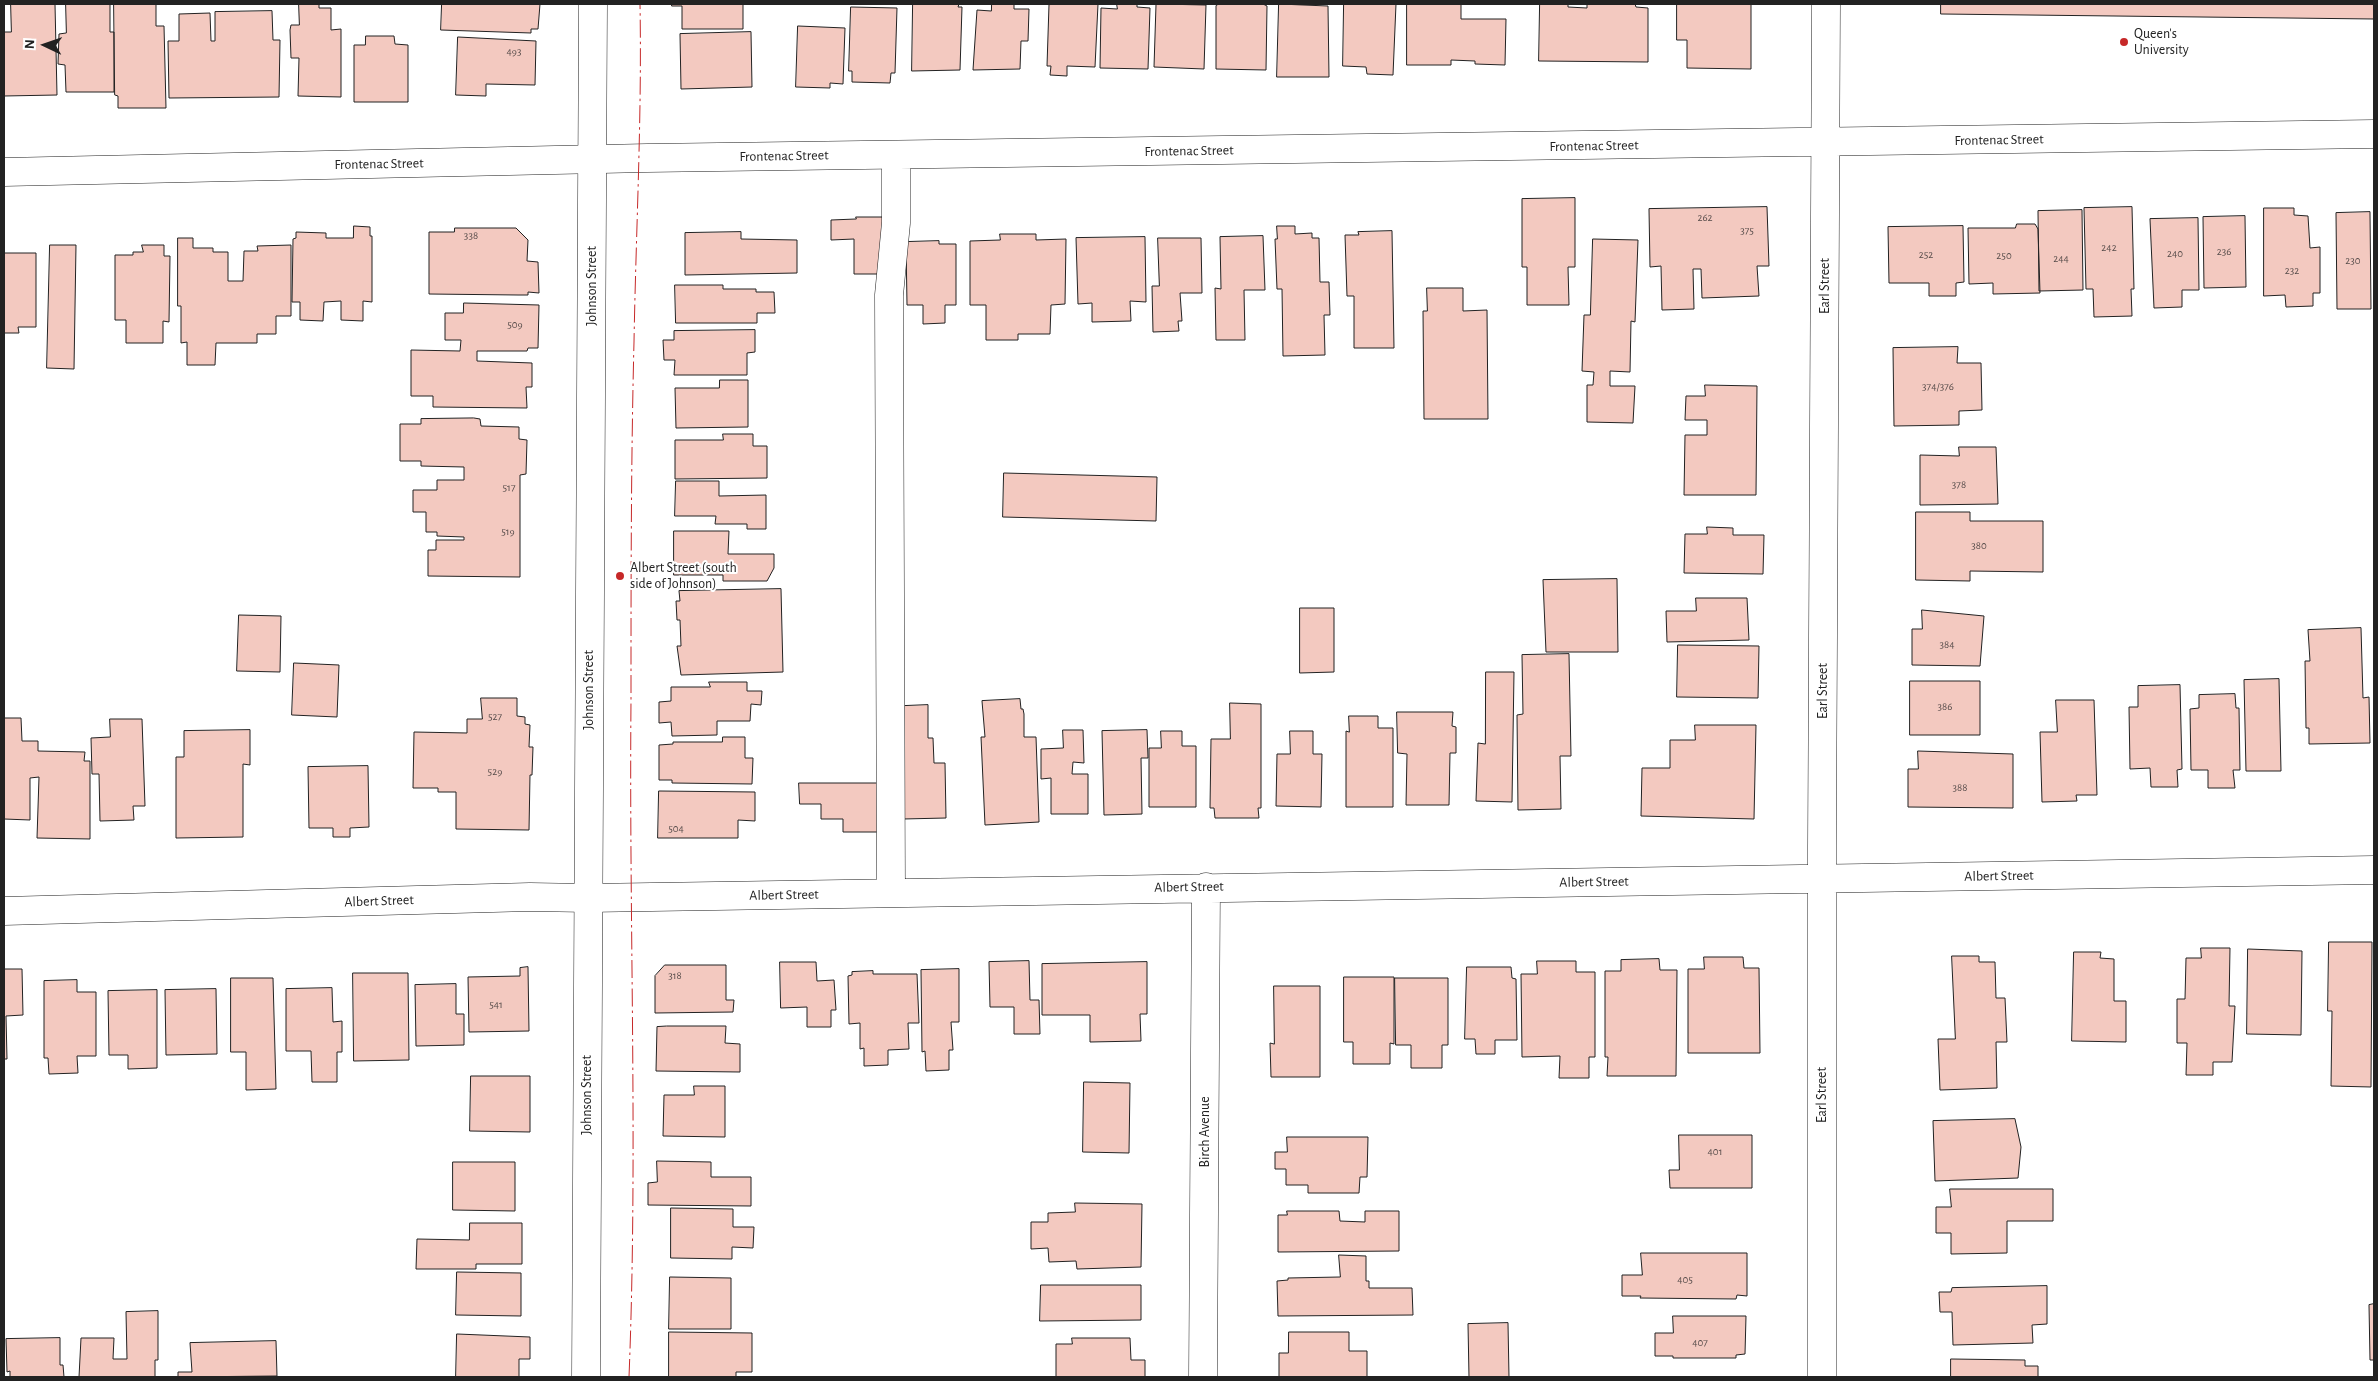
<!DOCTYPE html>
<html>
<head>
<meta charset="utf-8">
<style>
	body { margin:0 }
	#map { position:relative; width:2378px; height:1381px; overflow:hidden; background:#fff; font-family:"Alegreya Sans",sans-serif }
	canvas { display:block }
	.frame { position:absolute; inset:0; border:5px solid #222; pointer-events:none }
	.north { position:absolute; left:20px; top:20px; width:50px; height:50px; -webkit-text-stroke:4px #fff; paint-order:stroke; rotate:273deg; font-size:14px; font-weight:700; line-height:20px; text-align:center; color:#222 }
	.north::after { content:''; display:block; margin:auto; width:18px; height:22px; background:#222; clip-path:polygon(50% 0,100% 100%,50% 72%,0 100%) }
</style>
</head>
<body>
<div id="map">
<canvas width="2378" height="1381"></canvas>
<div class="frame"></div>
<div class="north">N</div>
</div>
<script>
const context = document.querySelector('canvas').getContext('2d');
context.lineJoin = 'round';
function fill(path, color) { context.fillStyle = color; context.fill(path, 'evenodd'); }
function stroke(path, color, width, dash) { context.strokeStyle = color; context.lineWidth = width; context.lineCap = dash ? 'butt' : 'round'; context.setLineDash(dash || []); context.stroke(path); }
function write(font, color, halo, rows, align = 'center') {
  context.font = font + ' "Alegreya Sans",sans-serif'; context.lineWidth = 4; context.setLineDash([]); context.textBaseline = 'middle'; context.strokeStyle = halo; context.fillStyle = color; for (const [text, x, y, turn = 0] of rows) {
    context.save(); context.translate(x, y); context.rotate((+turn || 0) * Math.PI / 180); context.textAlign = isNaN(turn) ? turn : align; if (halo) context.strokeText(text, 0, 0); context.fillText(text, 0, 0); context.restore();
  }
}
const building = new Path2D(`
	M11 4H55L57 95 4 96V32H11Z
	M66 4H110V32H114V92H66L65 65 58 64 59 34 66 33Z
	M114 4H156V26H164L166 108H118V96L115 95Z
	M299 4H319V8H331V30L341 29V97L298 96 299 58H291L290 30 291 25H299Z
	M442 4H540L538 29H531V33L441 30Z
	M672 4H743V29H682V6H672Z
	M913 4H959L958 7H962L960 70 912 71Z
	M992 4H1014V9H1029L1028 41H1021L1020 69 973 70 977 10 991 11Z
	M1060 4H1098L1095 67 1067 66V76L1050 75 1051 66H1047L1049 5Z
	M1117 4H1137V7L1150 8 1148 69 1100 68 1101 8 1117 9Z
	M1159 4 1206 5 1204 69 1154 67 1156 5Z
	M1219 4H1263L1267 6 1266 70 1216 69V6Z
	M1279 4 1328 6 1329 77H1277Z
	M1344 4H1396L1393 75 1367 74 1366 67 1343 66Z
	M1407 4H1461V19H1506L1505 65 1475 64V61L1451 60V65H1407Z
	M1540 4H1568V7L1587 8V4H1635L1636 7 1648 8V62L1539 61Z
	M1677 4H1751V69L1687 68V40H1677Z
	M1941 4H2374V19L1941 14Z
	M851 7 897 8 895 73H891L890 83 852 82V71H849Z
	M272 11 273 40H280L279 97 169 98 168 41H179V14L210 13 211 41H215V12Z
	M798 26 845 28 843 84 830 83V88L796 87Z
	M751 32 752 87 681 89 680 34Z
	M366 36H394L395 44 408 45V102H354V45H365Z
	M458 37 536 41 535 85 486 84V96L456 95Z
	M1575 198V267H1568L1569 305H1527V267H1522V199Z
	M1767 207 1769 266H1757L1759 296 1702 298 1701 269H1693L1694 309 1662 310 1661 266 1650 267 1649 209Z
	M2132 207 2134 289H2131L2132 316 2094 317 2093 289H2086L2084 208Z
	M2264 208H2294V215L2308 216 2310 248 2320 247V293H2313V306L2286 307 2285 295 2264 296Z
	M2082 210 2083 290 2039 291 2038 211Z
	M2370 212 2371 309H2337L2336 213Z
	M2245 216 2246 287 2204 288 2203 217Z
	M856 217H884L885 274H854V239L831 240V220L856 219Z
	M2198 218 2199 290H2182V307L2154 308 2150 219Z
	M2017 224H2035L2038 229 2040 293 1993 294V283L1969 284 1968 228H2015Z
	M354 226 370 227V236H372V302L363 301V321L341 320V301L324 302 323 321 300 320V302H292L293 239 296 238V232L326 233V238H353Z
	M1277 226H1295V234L1312 233V238H1319L1320 282H1329L1330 315H1324L1325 355 1283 356 1282 289H1277L1275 239H1277Z
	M1963 226 1964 282 1956 283V296H1929V283H1889L1888 227Z
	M455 228H516L528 240 527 261 538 262 539 293 528 292V295H518L429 294V232H454Z
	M1392 231 1394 348H1354V296H1347L1345 235H1359L1358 232Z
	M741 232V239L797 240V273L685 275V233Z
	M1000 234H1036V240L1066 239 1065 304 1051 305 1050 334H1018V340H986V305H970V241L1000 240Z
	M1263 236 1265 290H1244L1245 340H1216L1215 288 1221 289 1220 237Z
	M1145 237 1146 302 1130 301 1131 321 1092 322V303L1078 304 1076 238Z
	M178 238H193V248H213V252H228V281H243L244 251H258L257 246 291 245V316H276V334H257V343H216L215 365H187V342L181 343V306H178Z
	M1158 238H1201L1202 293H1180L1182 321H1178L1179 331 1153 332 1152 286H1159Z
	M1593 239 1638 240 1635 322 1631 321 1630 372 1610 371V386H1635L1633 423 1587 422V385H1593L1594 372 1582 371 1584 315H1590Z
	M939 241V244H956V305H945V323L923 324V305H907L906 242Z
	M50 245H76L74 369 47 368Z
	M142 245H164V256H170L169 322 163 321V343H126V320H115V255H133V252H143Z
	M4 253H36V327H18L19 333H4Z
	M675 285H723V289H756V292H774L775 313H757V323H676Z
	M1427 288H1463V311L1487 310 1488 419H1424L1423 311H1427Z
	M464 303 539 305 538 348H528L527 351H477V361L532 363V387H526L527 408 433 407V396H411V350L460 351 461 340H445V313H463Z
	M755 330V352L747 353V375H674L675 360H664L663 340H674V331Z
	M1958 347 1957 363H1981L1982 410 1959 411V425L1894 426 1893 348Z
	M720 380H748V427L676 428 675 388H719Z
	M1705 385 1757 386 1756 495H1684L1685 435H1707V420H1685L1686 396H1705Z
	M474 418 480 419 481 426 519 427V439L527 440 526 474 520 475V577L428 576V550H436V540H464V537L437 536V532H426V512H413V490H437V480H464V467L421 466V461H400V424H421V419Z
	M723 434H753V446H767V478L675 479V440H723Z
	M1959 447H1996L1998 504 1920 505V455L1959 456Z
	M1004 473 1157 477 1156 521 1003 517Z
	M676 481H719V496L766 495V529H747V524H715L716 516H675Z
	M1916 512H1970V521H2043V572L1970 571V581L1916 580Z
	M1707 527 1733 528V535H1764L1763 574 1684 573 1685 534H1707Z
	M674 531H729L728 554H774V568L767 581H723V575H674Z
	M1617 579 1618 652H1546L1543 580Z
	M781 589 783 672 681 675 677 646H681L680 620H677L676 601H680L679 591Z
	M1696 598H1747L1749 640 1667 642 1666 611H1696Z
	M1300 608H1334V672L1300 673Z
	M1922 610 1984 616 1980 666 1912 665V629H1922Z
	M239 615 281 616 280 672 237 671Z
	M2361 628 2363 698 2369 697 2370 743 2309 744V728H2306L2305 661H2310L2308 630Z
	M1678 645 1759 646 1758 698 1677 697Z
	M1569 654 1571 756H1560L1561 809 1518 810 1517 715 1523 714 1522 655Z
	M294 663 339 665 337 717 292 715Z
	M1486 672H1514L1512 802 1476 801 1478 743 1485 744Z
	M2279 679 2281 771H2246L2244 680Z
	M1910 681H1980V735H1910Z
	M709 682H747V691H762L761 705 751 704 750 721H717V735L672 736 671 722 659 723V702L671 701V687H710Z
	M2180 685 2182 769 2177 770 2178 787H2151L2150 768 2130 769 2129 707H2138V686Z
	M2235 694 2236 708H2239L2240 770H2233L2235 788H2208V770H2191L2190 709 2199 708V695Z
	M481 698H517V716L525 717V724L530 725 529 747H533L532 775H530L529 830 456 829V792H438V788H413L414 732 467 733V719H482Z
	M1020 699 1021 709H1023L1024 714V737H1036L1039 822 985 825 981 737H985L982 701Z
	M2056 700H2094L2097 795H2076L2077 801 2042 802 2040 732H2057Z
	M1230 703 1261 704V808H1258L1259 818H1215L1214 808H1210L1211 739H1230Z
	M928 705V738H933L934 763H945L946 818 903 819 904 706Z
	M1397 712H1453L1452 726 1456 727V753H1450L1449 805H1406L1407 754 1398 753Z
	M1349 716H1378V728H1393V807H1346V731L1349 732Z
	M4 718H21L22 741H38V751L85 752 84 761H90V839L37 838 39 777 30 778V820L4 819Z
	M110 719H142L145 806H133L134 820 100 821 99 774H92L91 738 110 737Z
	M1695 725H1756L1754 819 1641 816 1642 768H1670V740H1695Z
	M250 730V765L243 764V837L176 838V757H184V731Z
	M1063 730H1083L1084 763 1073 762 1072 774H1088V814H1051V778L1041 779V749L1063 748Z
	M1147 730 1148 758H1141L1142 814 1104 815 1102 731Z
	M1161 731H1182V746H1196V807H1149V748H1161Z
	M1290 731H1313V754H1322L1321 807 1276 806 1277 754H1290Z
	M723 737H745V758H753L752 784 672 783V780H659V745L673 744V742H722Z
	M1918 751 2013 754V808L1908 807V769H1918Z
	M368 766 369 827 350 828V837H333V828H309L308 767Z
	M799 783H880L881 832H843V819H821V804H800Z
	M659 791 755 792V821L738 820V838H658Z
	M2329 942H2372L2371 1087 2331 1086 2332 1011H2328Z
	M2201 948H2230L2229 1006H2235L2232 1062H2213V1075H2186L2187 1043H2177V999H2185L2186 958H2201Z
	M2248 949 2302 951 2301 1035 2247 1034Z
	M2074 952H2101L2100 958 2114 959V1001H2126V1042L2072 1041Z
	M1952 956H1979V962H1995L1996 998H2005L2007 1042H1996L1997 1088 1940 1090 1938 1039H1955Z
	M1704 957H1743L1744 968H1759L1760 1053H1688V969H1704Z
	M1659 959 1660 970H1677L1676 1076H1607L1608 1057H1605V971H1621V960Z
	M1029 961 1030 1000H1039L1040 1034H1014V1007H990L989 962Z
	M1537 961H1576V972H1595V1057H1589V1078H1559L1560 1056 1522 1057 1521 974H1537Z
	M780 962H816L817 981 834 980 836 1010H831V1027H807V1007L781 1008Z
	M1147 962V1014H1140L1141 1041 1090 1042V1015H1042V964Z
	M665 965H726V1000H734L733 1012 655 1013V976Z
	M528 967 529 1031 469 1032 468 977 520 976V968Z
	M1467 967H1511L1512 978 1516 979 1517 1040H1495V1054H1476L1475 1039H1465Z
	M4 969H22L23 1015 6 1016 7 1059H4Z
	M959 969V1022H951L953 1050H949V1070L926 1071 925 1051 922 1052 921 970Z
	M873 971V974H917L919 1023H908L909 1049 888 1050V1065L864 1066V1048L860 1049V1023L849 1024 848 976 852 975V972Z
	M353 973H408L409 1060 354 1061Z
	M1344 977H1394V1044L1390 1043V1064H1353V1042H1344Z
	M231 978H273L276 1089 246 1090V1052H231Z
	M1395 978H1448V1045H1442V1068H1411V1045H1396Z
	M77 980V992H96V1056H77L78 1073 49 1074 48 1058H44V981Z
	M456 984V1014H464V1045L416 1046 415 985Z
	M1274 986H1320V1077H1271L1270 1043 1274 1044Z
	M332 988 333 1022 342 1021V1052H337V1082H312L311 1051H286V989Z
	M216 989 217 1054 166 1055 165 990Z
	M157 990V1068L128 1069V1055H109L108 991Z
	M667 1026H726L725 1043 740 1044V1072L656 1071 657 1027Z
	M471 1076H530V1132L470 1131Z
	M1084 1082 1130 1083 1129 1153 1083 1152Z
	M694 1086H725V1137L663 1136 664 1095H694Z
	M2015 1119 2021 1147 2018 1178 1935 1181 1933 1121Z
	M1679 1135H1752V1188H1670L1669 1170H1679Z
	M1287 1137H1368L1367 1177H1360L1359 1193H1308V1185H1286V1169H1275V1152H1287Z
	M657 1161 711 1162V1177H751V1206L648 1205V1183L657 1182Z
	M453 1162H515V1211L453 1210Z
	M1950 1189H2053V1221H2007V1253L1951 1254V1233H1936V1207H1951Z
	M1075 1203 1142 1204 1141 1267 1077 1269 1076 1261 1049 1262 1048 1248 1031 1249V1222H1048V1213L1075 1212Z
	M671 1208 733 1209V1227H754L753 1248 732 1247V1259L671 1258Z
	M1287 1211H1339L1340 1221 1365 1222V1211H1399V1251L1278 1252V1215H1287Z
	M470 1223H522V1264H476V1269H416L417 1239 469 1240Z
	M1641 1253H1747V1296L1737 1295 1736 1299 1640 1298 1641 1296H1622V1275H1642Z
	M1339 1255 1366 1256V1281H1369V1288H1412L1413 1315 1278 1316 1277 1281 1288 1280V1278L1340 1277Z
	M457 1272 521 1273V1316L456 1315Z
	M670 1277 731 1278V1329H669Z
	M1041 1285H1141V1320L1040 1321Z
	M2047 1286V1324L2032 1325 2033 1343 1953 1345 1952 1312H1940L1939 1292H1951L1952 1288Z
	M2374 1304V1360H2370L2369 1305Z
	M158 1311V1360H155V1377H79L81 1338H114L113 1359H127L126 1312Z
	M1673 1316H1746L1745 1354 1736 1355V1358H1673V1356H1655V1333H1673Z
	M1508 1323 1509 1377H1469L1468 1324Z
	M669 1332 752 1333V1372H736V1377H669Z
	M1289 1332H1349V1351H1367V1377H1279V1353H1288Z
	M457 1334 530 1337V1359H519V1377H456Z
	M60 1338V1365H63L64 1377H10V1371L7 1372 6 1339Z
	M1072 1338H1130L1131 1360H1145V1377H1056V1344H1072Z
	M276 1341 277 1376 178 1377V1372H192L190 1343Z
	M1951 1359 2025 1360V1366H2038V1377H1951Z`);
const minor = new Path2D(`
	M4 172 647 158 2374 134
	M891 893 889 295 896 223V155
	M4 911 530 897 588 898 2374 870
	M1203 1377 1206 887
	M1822 1377V845L1826 4`);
const major = new Path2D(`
	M586 1377 593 4`);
const power = new Path2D(`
	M629 1377C638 1152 629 926 631 701 631 581 631 461 634 342 636 229 642 117 640 4`);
const markers = [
	[2124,42,5,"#c62828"],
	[620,576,5,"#c62828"]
];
const numberNames = [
	["493",514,52],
	["262",1705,218],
	["375",1747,231],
	["338",471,236],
	["242",2109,248],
	["236",2224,252],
	["240",2175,254],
	["252",1926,255],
	["250",2004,256],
	["244",2061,259],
	["230",2353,261],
	["232",2292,271],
	["509",515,325],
	["374/376",1938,387],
	["378",1959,485],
	["517",509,488],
	["519",508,532],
	["380",1979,546],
	["384",1947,645],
	["386",1945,707],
	["527",495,717],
	["529",495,772],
	["388",1960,788],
	["504",676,829],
	["318",675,976],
	["541",496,1005],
	["401",1715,1152],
	["405",1685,1280],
	["407",1700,1343]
];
const poiNames = [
	["Queen's",2134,34],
	["University",2134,50],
	["Albert Street (south",630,568],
	["side of Johnson)",630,584]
];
const streetNames = [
	["Frontenac Street",1999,140,-1],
	["Frontenac Street",1594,146,-1],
	["Frontenac Street",1189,151,-1],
	["Frontenac Street",784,156,-1],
	["Frontenac Street",379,164,-1],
	["Johnson Street",592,286,-90],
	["Earl Street",1825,286,-90],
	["Johnson Street",589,690,-90],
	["Earl Street",1823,691,-90],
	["Albert Street",1999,876,-1],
	["Albert Street",1594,882,-1],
	["Albert Street",1189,887,-1],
	["Albert Street",784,895,-1],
	["Albert Street",379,901,-2],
	["Johnson Street",587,1095,-90],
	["Earl Street",1822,1095,-90],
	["Birch Avenue",1205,1132,-90]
];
fill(building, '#f3c9c0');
stroke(building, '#222', 1);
stroke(minor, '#222', 29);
stroke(major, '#222', 29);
stroke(minor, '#fff', 28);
stroke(major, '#fff', 28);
stroke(power, '#c62828', 1, [18, 4, 2.5, 4]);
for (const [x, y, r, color] of markers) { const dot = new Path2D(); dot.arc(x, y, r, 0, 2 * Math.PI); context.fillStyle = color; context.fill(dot); stroke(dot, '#fff', 2); }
write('11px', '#564c4a', null, numberNames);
write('14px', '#222', '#fff', poiNames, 'left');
write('14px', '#222', '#fff', streetNames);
</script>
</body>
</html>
